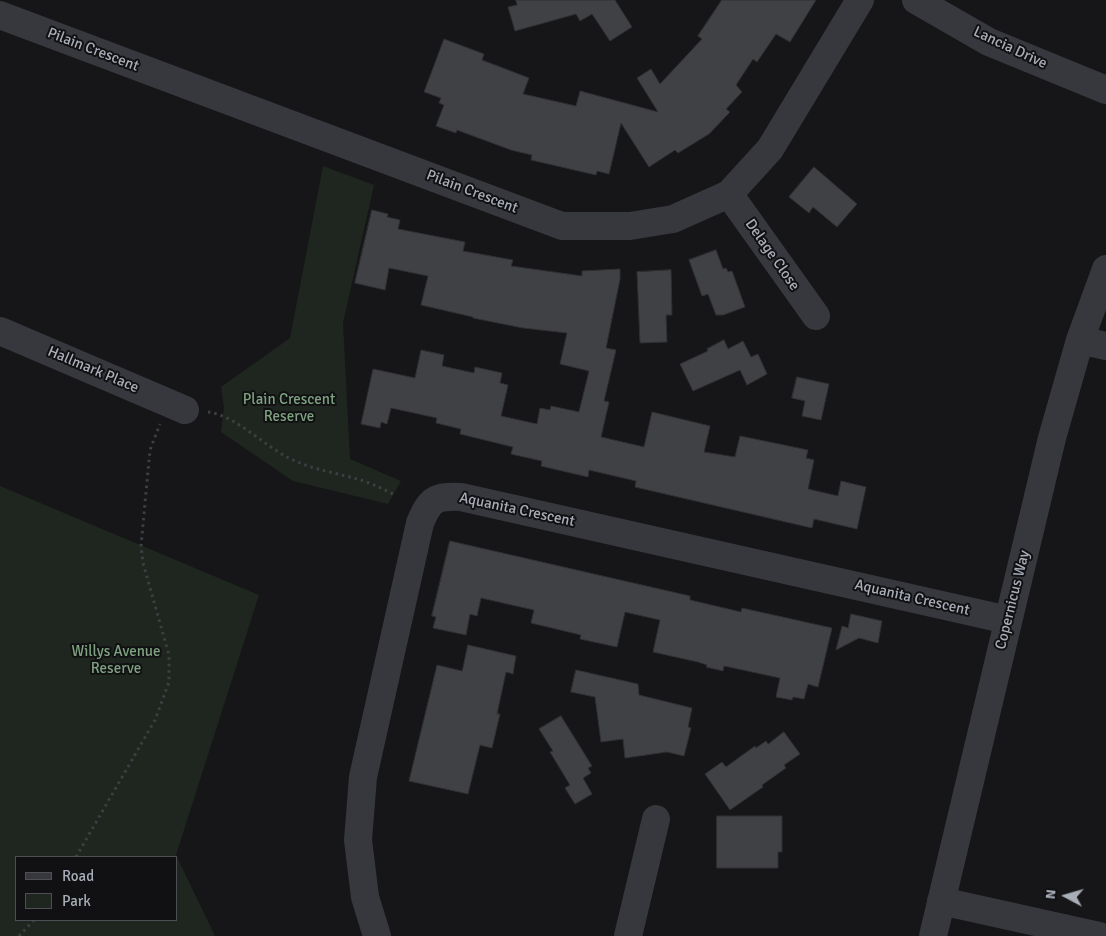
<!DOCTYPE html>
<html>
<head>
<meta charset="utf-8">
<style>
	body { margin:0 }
	#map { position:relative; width:1106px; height:936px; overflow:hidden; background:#161618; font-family:Signika,sans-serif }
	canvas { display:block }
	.legend { position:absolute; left:15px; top:856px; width:162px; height:65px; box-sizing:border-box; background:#111113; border:1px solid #4d4f55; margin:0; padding:6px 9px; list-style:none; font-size:15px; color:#a8adb8 }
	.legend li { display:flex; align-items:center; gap:10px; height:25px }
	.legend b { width:25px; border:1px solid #4d4f55 }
	.north { position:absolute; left:1041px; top:871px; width:50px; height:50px; -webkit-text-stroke:4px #111113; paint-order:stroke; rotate:276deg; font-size:14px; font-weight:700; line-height:20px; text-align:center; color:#a8adb8 }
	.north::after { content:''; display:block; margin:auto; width:18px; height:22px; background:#a8adb8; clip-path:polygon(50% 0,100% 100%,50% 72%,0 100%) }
</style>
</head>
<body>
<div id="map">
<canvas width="1106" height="936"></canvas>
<ul class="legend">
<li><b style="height:6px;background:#37383d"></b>Road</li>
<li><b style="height:14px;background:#1e261f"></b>Park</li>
</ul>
<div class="north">N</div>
</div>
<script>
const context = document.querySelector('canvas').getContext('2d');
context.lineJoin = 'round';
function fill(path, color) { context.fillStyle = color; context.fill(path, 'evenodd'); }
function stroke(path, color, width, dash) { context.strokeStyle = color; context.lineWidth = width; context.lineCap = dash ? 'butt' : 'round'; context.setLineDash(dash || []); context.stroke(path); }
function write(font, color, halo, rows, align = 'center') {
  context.font = font + ' Signika,sans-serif'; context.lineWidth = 4; context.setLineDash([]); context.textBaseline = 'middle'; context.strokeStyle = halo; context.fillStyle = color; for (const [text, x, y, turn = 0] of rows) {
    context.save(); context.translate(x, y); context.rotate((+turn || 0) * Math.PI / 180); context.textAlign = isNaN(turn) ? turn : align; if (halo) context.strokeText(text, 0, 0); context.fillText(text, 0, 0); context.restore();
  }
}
const green = new Path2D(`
	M323 166 374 185 343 323 350 459 401 481 388 504 293 481 221 432 224 408 221 387 290 338Z
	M0 486 259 595 176 855 215 936H0ZM176 857V920H16V857Z`);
const building = new Path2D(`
	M516 0H615L632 27 610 41 592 14 580 21 576 14 515 31 508 7 517 5Z
	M722 0H816L790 42 776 34 757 62 753 59 736 85 742 92 726 109 730 112 709 134 678 153 675 150 649 167 621 123 609 174 597 171 596 175 531 160 532 155 511 150 457 130 456 133 436 126 444 105 439 103 441 98 424 92 444 39 484 54 482 60 529 78 523 94 576 106 580 91 658 112 637 78 651 69 660 84 702 39 698 36Z
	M814 167 857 204 837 227 813 207 809 213 789 197Z
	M372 210 388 214 387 217 400 220 398 229 465 242 463 251 513 260 511 266 582 276V271L620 269V279L606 348 616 350 604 401 609 402 601 437 644 447 652 412 710 426 704 452 735 457 740 436 808 450 806 458 814 460 808 489 838 496 841 481 866 487 857 529 814 519 812 528 635 487 636 481 589 470 588 477 541 466 542 461 511 454 513 447 460 434 461 429 436 423 437 418 391 408 387 424 381 422 380 428 361 424 373 369 415 378 421 350 444 355 442 366 474 373 475 367 502 373 500 383 508 385 501 416 537 424 540 408 550 410 551 406 579 412 589 371 560 364 567 333 523 328 473 318V317L421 305 428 276 389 268 385 290 355 283Z
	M716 250 723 269 726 268 728 272 732 271 745 307 723 315H716L708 294 702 296 689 260Z
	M671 270 672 315H666L667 342 640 343 637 272Z
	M724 340 728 349 743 341 751 357 758 354 767 374 747 385 740 370 693 391 680 364 708 351 707 349Z
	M797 377 829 384 821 420 802 416 805 401 792 398Z
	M450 541 690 596V600L741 612 742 608 832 628 818 687 808 684 804 699 793 697 792 700 776 697 780 678 724 666 723 671 706 667 707 665 698 662 653 652 660 620 625 612 617 647 580 639 581 635 531 623 534 610 481 598 477 616 470 614 466 635 433 628 436 617 432 616Z
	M851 614 882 621 878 643 859 638 836 650 842 626 848 628Z
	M468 645 516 656 513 674 506 672 497 714H500L492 748 480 745 468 794 409 781 437 665 462 671Z
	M576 670 638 684 639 695 692 708 688 727 691 728 684 756 667 752 625 758 623 739 601 742 595 697 571 692Z
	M561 716 592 766 588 768 591 773 583 778 592 794 575 804 565 788 570 785 550 752 553 751 539 729Z
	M784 732 800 754 784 765 786 768 762 785 763 787 730 810 705 774 722 762 726 767 755 746 756 748 766 741 768 744Z
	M717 816H782V852H778V868H717Z`);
const path = new Path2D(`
	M208 412C234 415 264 445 287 457 311 470 339 473 364 481 375 485 385 490 395 495
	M76 857 155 720 169 682V655L143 563 141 546 150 450 160 424
	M19 936 34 920`);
const minor = new Path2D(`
	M916 0 989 42 1106 90
	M0 15 562 226H630L673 219 729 194 770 149 860 0
	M729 194 816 316
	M0 331 185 410
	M1080 340 1106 346
	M941 901 1099 936
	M377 936 365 897 358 840 363 777 420 523C430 499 435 496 461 497L1008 620
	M628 936 656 819
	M933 936 1052 438 1080 340 1106 269`);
const streetNames = [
	["Lancia Drive",1010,48,25],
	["Pilain Crescent",93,50,21],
	["Pilain Crescent",472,192,21],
	["Delage Close",772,255,55],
	["Hallmark Place",93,370,23],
	["Aquanita Crescent",517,510,12],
	["Aquanita Crescent",912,598,13],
	["Copernicus Way",1013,600,-76]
];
const parkNames = [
	["Plain Crescent",289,400],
	["Reserve",289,417],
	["Willys Avenue",116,652],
	["Reserve",116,669]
];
fill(green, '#1e261f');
fill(building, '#404145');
stroke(building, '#303034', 1);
stroke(path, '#3d3f44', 3, [2.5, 4]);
stroke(minor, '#37383d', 28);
write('15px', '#a8adb8', '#111113', streetNames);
write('15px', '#7fa381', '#111113', parkNames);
</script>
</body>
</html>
